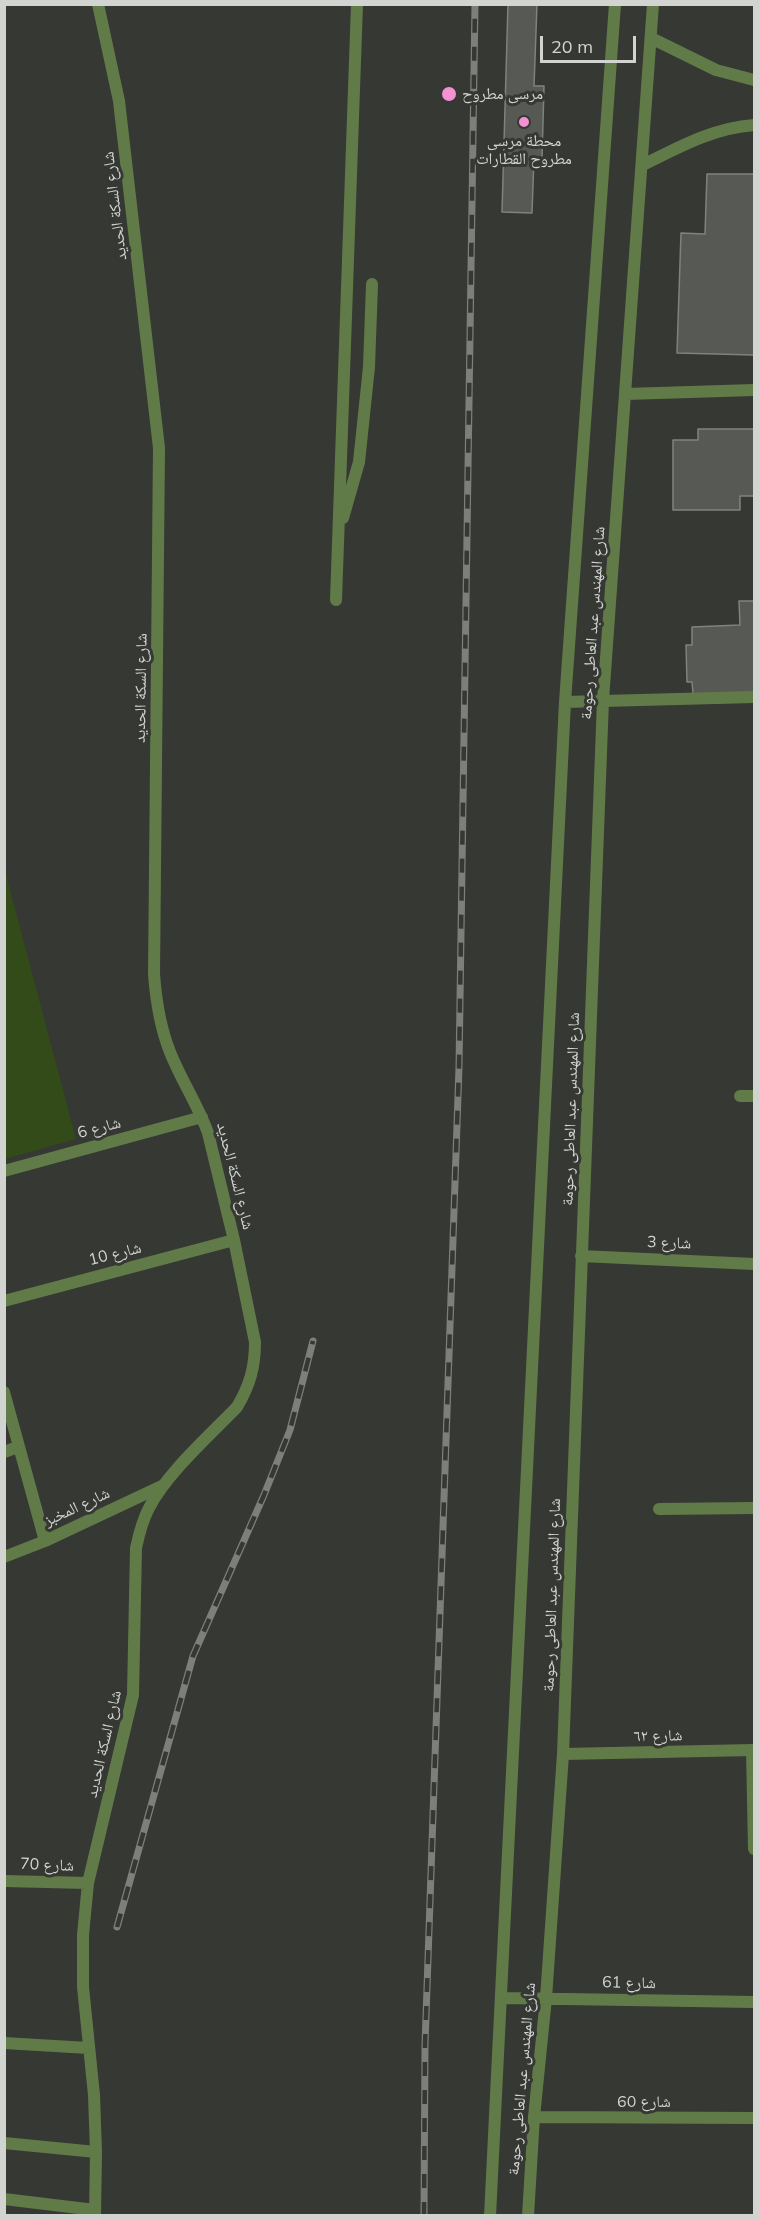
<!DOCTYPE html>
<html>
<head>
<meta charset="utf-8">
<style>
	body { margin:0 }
	#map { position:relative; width:759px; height:2220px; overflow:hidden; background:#363834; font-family:Mulish,sans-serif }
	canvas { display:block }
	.frame { position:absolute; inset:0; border:6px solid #d2d4d1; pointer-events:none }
	.scale { position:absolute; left:540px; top:36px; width:96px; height:27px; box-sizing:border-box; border:3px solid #d2d4d1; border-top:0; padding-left:8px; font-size:18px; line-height:21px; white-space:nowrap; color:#d2d4d1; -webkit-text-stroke:4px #363834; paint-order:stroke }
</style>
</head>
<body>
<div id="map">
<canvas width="759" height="2220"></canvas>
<div class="frame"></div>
<div class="scale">20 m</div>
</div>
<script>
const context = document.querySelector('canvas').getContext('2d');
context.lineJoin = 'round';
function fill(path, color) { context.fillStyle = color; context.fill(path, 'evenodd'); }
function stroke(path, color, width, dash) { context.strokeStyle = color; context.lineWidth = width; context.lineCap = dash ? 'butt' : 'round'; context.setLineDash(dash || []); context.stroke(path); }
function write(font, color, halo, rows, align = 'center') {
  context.font = font + ' Mulish,"Noto Naskh Arabic",sans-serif'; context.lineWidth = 6; context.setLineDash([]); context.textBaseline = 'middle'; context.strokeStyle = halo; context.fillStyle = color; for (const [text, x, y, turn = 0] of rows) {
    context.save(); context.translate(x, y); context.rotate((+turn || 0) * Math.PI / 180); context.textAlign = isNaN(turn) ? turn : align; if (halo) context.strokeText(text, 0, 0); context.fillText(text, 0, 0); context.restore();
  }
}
const green = new Path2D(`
	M5 871 76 1139 5 1159H4Z`);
const building = new Path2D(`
	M508 4H537L534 86H544L542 158H534L532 213 502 212Z
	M707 174H754V355L677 353 681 233 705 234Z
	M698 429H754V496H740V510H673V440H698Z
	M739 601H754V693L693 694 692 682H687L686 645H692V627L740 625Z`);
const service = new Path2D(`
	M343 518 359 462 369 367 372 284
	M336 600 357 4`);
const minor = new Path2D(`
	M651 38 716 70 754 80
	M643 165C679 147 713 128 754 125
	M626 394 754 390
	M565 702 754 697
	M740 1096H754
	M4 1171 202 1117
	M581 1256 754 1264
	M4 1301 234 1240
	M4 1392 45 1541
	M4 1452 18 1447
	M659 1509 754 1508
	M4 1557 45 1541 162 1486
	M752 1750 754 1849
	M563 1754 754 1750
	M4 1881 88 1883
	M502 1998 754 2002
	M4 2043 88 2048
	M534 2117 754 2118
	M4 2143 96 2152
	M4 2199 95 2210
	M95 2216 96 2152 94 2095 83 1987V1935L88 1883 133 1695 136 1548C139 1534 142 1521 149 1508 166 1474 210 1435 237 1407 250 1385 255 1367 255 1342L234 1240 208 1133C198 1105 181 1080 170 1052 160 1027 156 1001 154 974L159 448 119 101 98 4
	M490 2216 565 702 615 4
	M528 2216 534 2117 546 1998 563 1754 603 700 653 4`);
const rail = new Path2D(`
	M117 1927 193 1656 264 1495 290 1430 313 1341
	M424 2216 425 2045 459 1067 475 4`);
const markers = [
	[449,94,8,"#f491d3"],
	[524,122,6,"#f491d3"]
];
const poiNames = [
	["مرسى مطروح",462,94],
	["محطة مرسى",524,141,"center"],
	["مطروح القطارات",524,159,"center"]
];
const streetNames = [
	["شارع السكة الحديد",115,206,-97],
	["شارع المهندس عبد العاطى رحومة",593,623,-86],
	["شارع السكة الحديد",141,688,-89],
	["شارع المهندس عبد العاطى رحومة",571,1109,-88],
	["شارع 6",99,1128,-15],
	["شارع السكة الحديد",235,1176,76],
	["شارع 3",669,1243,2],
	["شارع 10",115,1254,-14],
	["شارع المخبز",77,1507,-25],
	["شارع المهندس عبد العاطى رحومة",552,1595,-88],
	["شارع ٦٢",658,1736,-1],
	["شارع السكة الحديد",104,1744,-77],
	["شارع 70",47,1865,2],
	["شارع 61",629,1983,1],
	["شارع المهندس عبد العاطى رحومة",522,2079,-85],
	["شارع 60",644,2102]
];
fill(green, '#334b19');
fill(building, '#575955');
stroke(building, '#80827e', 1.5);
stroke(service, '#617b48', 12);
stroke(minor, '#617b48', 12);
stroke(rail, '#7d7f7c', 7);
stroke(rail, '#363834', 4.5, [14]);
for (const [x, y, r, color] of markers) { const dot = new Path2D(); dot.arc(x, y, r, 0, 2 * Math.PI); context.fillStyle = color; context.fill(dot); stroke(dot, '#363834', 2); }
write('16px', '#d2d4d1', '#363834', poiNames, 'left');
write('16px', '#d2d4d1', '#363834', streetNames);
</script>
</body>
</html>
